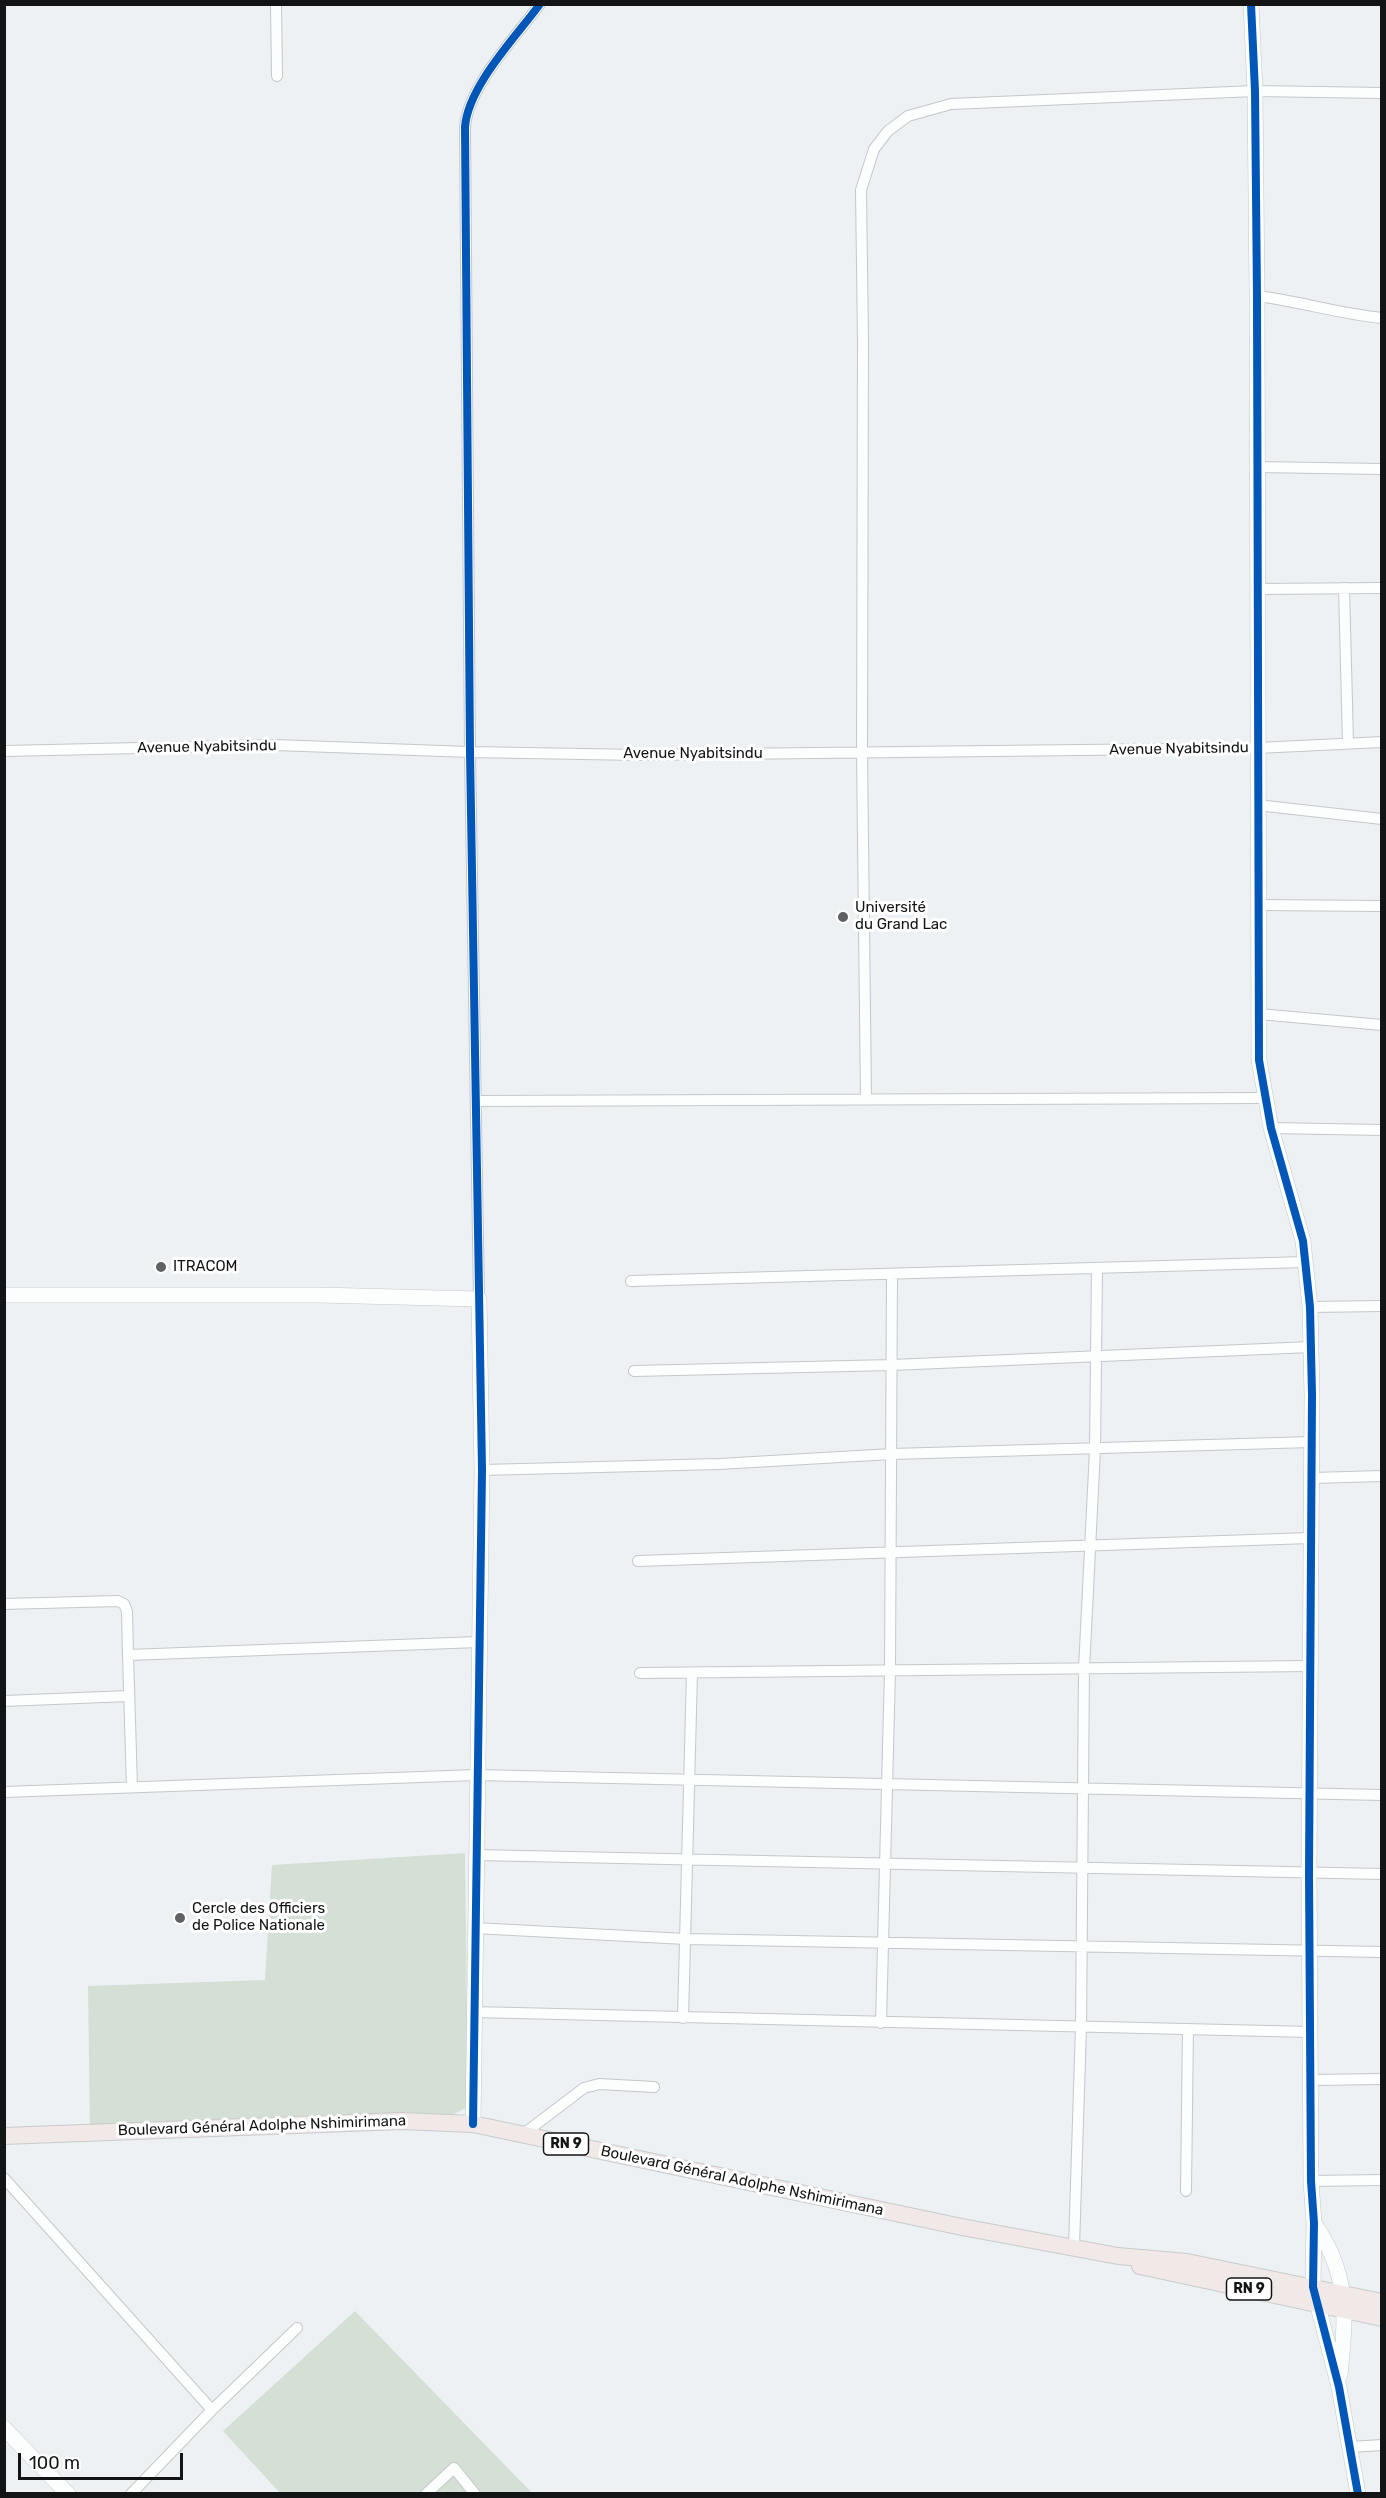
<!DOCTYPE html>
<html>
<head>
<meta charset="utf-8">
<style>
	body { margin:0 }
	#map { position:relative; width:1386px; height:2498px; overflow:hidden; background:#eef1f4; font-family:Rubik,sans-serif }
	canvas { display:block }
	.frame { position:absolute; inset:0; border:6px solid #121416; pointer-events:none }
	.scale { position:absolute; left:18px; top:2453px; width:165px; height:27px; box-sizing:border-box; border:3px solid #121416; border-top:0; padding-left:8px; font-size:18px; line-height:21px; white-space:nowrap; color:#121416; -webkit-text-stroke:4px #fff; paint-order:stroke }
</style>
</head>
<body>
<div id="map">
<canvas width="1386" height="2498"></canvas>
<div class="frame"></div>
<div class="scale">100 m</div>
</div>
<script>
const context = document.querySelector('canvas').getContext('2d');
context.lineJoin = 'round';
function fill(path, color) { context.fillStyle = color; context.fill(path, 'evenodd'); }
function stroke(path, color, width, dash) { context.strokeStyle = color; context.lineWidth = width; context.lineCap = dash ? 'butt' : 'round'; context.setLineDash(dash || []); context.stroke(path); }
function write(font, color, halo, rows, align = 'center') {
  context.font = font + ' Rubik,sans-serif'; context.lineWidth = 6; context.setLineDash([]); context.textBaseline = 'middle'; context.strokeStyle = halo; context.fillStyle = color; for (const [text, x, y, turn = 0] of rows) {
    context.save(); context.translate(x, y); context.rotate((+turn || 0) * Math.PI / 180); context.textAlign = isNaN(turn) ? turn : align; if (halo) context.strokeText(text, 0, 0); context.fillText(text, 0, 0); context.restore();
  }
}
const green = new Path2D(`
	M465 1853 468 2107 454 2114 90 2132 88 1986 265 1980 272 1865Z
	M355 2311 532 2493H280L223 2431Z`);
const street = new Path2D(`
	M276 4 277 76
	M1257 296C1299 301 1339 314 1382 318
	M1256 467 1382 469
	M1344 588 1348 742
	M1256 589 1382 588
	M4 751 275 745 470 752 639 755 1257 748 1382 742
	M1257 805 1382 819
	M1258 905 1382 906
	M1259 1014 1382 1025
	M866 1098 862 753 863 341 861 190 874 149 888 131 908 116 951 104 1255 91 1382 93
	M476 1101 1264 1098
	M1271 1128 1382 1130
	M631 1281 1306 1262
	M479 1299 470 752 465 127C468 86 516 37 540 4
	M1310 1307 1382 1306
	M634 1371 892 1365 1311 1347
	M482 1470 719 1464 892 1454 1312 1442
	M1312 1478 1382 1476
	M638 1561 1310 1538
	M4 1604 118 1601 124 1604 127 1611 128 1655 479 1642
	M128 1655 132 1787
	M640 1673 1311 1666
	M4 1701 129 1696
	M4 1792 476 1775 1382 1795
	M476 1855 1382 1874
	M474 1928 686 1939 1382 1952
	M474 2012 1310 2032
	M683 2018 692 1673
	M881 2023 890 1670 892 1275
	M1311 2080 1382 2079
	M522 2135 584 2088 599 2084 654 2087
	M4 2178 212 2410
	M1311 2181 1382 2180
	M1186 2191 1188 2029
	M1074 2247 1081 2026 1084 1669 1095 1450 1097 1268
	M1350 2447 1382 2445
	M131 2494 212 2410 297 2328
	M426 2494 454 2468 475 2494`);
const secondary = new Path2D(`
	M1251 4 1255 91 1257 296 1259 1060 1271 1128 1303 1241 1310 1307 1312 1395 1309 1873 1311 2181 1314 2223 1313 2287 1339 2387 1358 2494
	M4 1295H318L479 1299 482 1470 473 2124
	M1314 2223C1350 2275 1346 2316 1340 2375
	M4 2428 68 2494`);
const primary = new Path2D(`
	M4 2136 401 2121 473 2124 962 2227 1118 2256 1187 2262 1382 2302
	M1140 2266 1382 2318`);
const cycleway = new Path2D(`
	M1251 4 1255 91 1257 296 1259 1060 1271 1128 1303 1241 1310 1307 1312 1395 1309 1873 1311 2181 1314 2223 1313 2287 1339 2387 1358 2494
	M473 2124 482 1470 470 752 465 127C468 86 516 37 540 4`);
const markers = [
	[843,917,6,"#5f6164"],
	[161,1267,6,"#5f6164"],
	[180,1918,6,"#5f6164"]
];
const shields = [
	[566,2144,45],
	[1249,2289,45]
];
const shieldNames = [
	["RN 9",566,2144],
	["RN 9",1249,2289]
];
const streetNames = [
	["Avenue Nyabitsindu",207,747,-1],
	["Avenue Nyabitsindu",1179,749,-1],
	["Avenue Nyabitsindu",693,754],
	["Boulevard Général Adolphe Nshimirimana",262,2126,-2],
	["Boulevard Général Adolphe Nshimirimana",742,2181,12]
];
const poiNames = [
	["Université",855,908],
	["du Grand Lac",855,925],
	["ITRACOM",173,1267],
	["Cercle des Officiers",192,1909],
	["de Police Nationale",192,1926]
];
fill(green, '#d4dfd5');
stroke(street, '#c5c7ca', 12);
stroke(secondary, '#c5c7ca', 16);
stroke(primary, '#c9cbcc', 18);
stroke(street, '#fcfdfd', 10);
stroke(secondary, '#fcfdfd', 15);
stroke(primary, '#f1e8e8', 16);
stroke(cycleway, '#0057b8', 8);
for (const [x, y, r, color] of markers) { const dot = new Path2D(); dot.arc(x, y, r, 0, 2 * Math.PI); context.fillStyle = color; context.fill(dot); stroke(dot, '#fff', 2); }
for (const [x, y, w] of shields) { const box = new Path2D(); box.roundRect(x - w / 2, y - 11, w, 22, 4.5); context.fillStyle = '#fff'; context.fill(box); stroke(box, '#121416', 1.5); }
write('bold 14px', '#121416', null, shieldNames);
write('15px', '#121416', '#fff', streetNames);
write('15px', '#121416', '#fff', poiNames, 'left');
</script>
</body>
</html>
